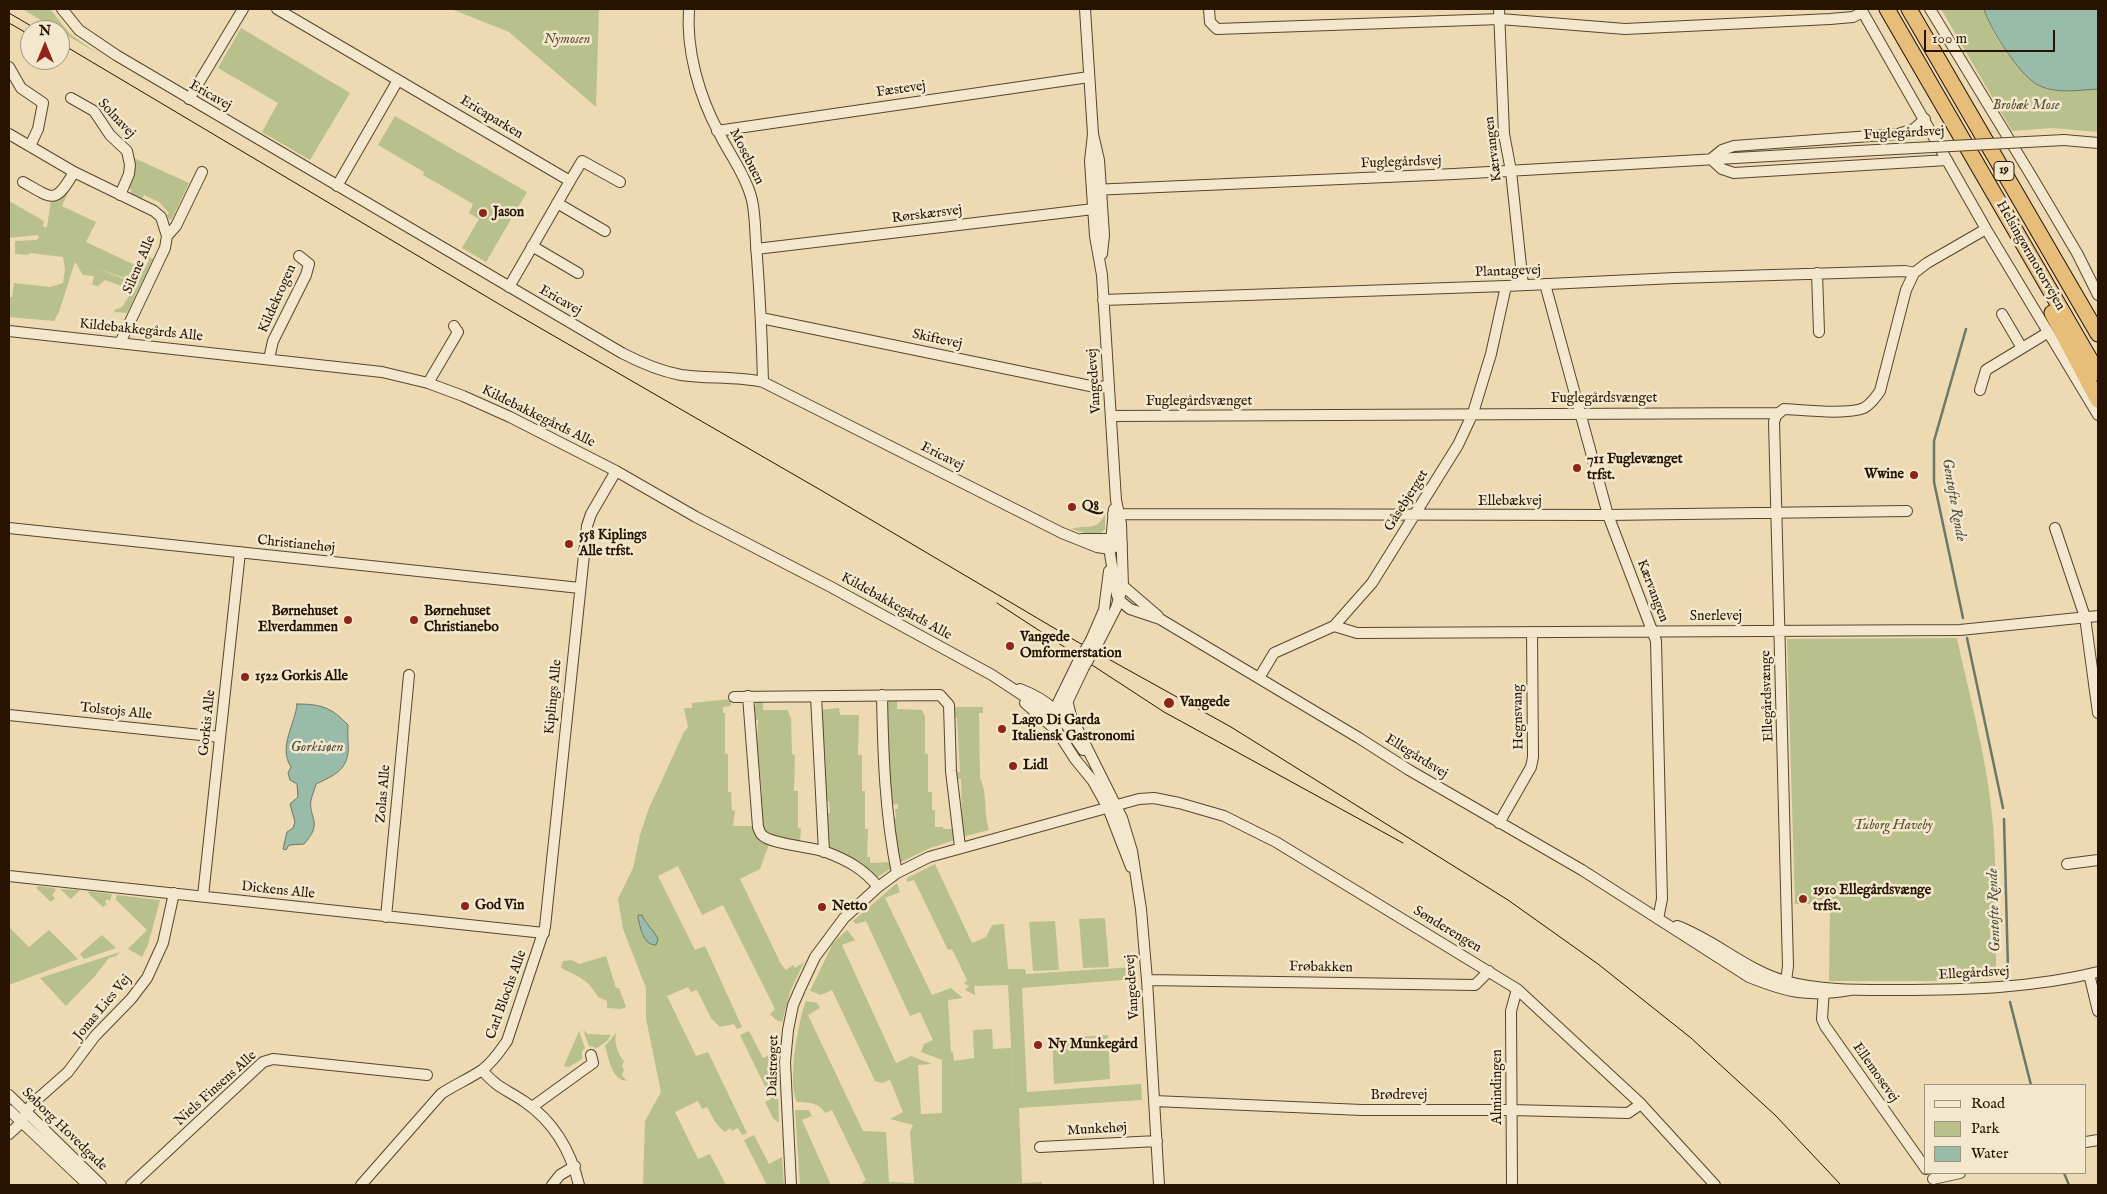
<!DOCTYPE html>
<html>
<head>
<meta charset="utf-8">
<style>
	body { margin:0 }
	#map { position:relative; width:2107px; height:1194px; overflow:hidden; background:#eddab2; font-family:"IM FELL English",serif }
	canvas { display:block }
	.frame { position:absolute; inset:0; border:10px solid #271300; pointer-events:none }
	.legend { position:absolute; left:1924px; top:1084px; width:162px; height:90px; box-sizing:border-box; background:#f3e7cd; border:1px solid #a1927b; margin:0; padding:6px 9px; list-style:none; font-size:15px; color:#271300 }
	.legend li { display:flex; align-items:center; gap:10px; height:25px }
	.legend b { width:25px; border:1px solid #a1927b }
	.north { position:absolute; left:20px; top:20px; width:50px; height:50px; box-sizing:border-box; background:#f3e7cd; border:1px solid #a1927b; border-radius:50%; rotate:0deg; font-size:14px; font-weight:700; line-height:20px; text-align:center; color:#271300 }
	.north::after { content:''; display:block; margin:auto; width:18px; height:22px; background:#8f2418; clip-path:polygon(50% 0,100% 100%,50% 72%,0 100%) }
	.scale { position:absolute; left:1924px; top:30px; width:131px; height:22px; box-sizing:border-box; border:2px solid #271300; border-top:0; padding-left:6px; font-size:15px; line-height:18px; white-space:nowrap; color:#271300; -webkit-text-stroke:4px #f3e7cd; paint-order:stroke }
</style>
</head>
<body>
<div id="map">
<canvas width="2107" height="1194"></canvas>
<div class="frame"></div>
<ul class="legend">
<li><b style="height:6px;background:#f3e7cd"></b>Road</li>
<li><b style="height:14px;background:#b8c08c"></b>Park</li>
<li><b style="height:14px;background:#9ba"></b>Water</li>
</ul>
<div class="north">N</div>
<div class="scale">100 m</div>
</div>
<script>
const context = document.querySelector('canvas').getContext('2d');
context.lineJoin = 'round';
function fill(path, color) { context.fillStyle = color; context.fill(path, 'evenodd'); }
function stroke(path, color, width, dash) { context.strokeStyle = color; context.lineWidth = width; context.lineCap = dash ? 'butt' : 'round'; context.setLineDash(dash || []); context.stroke(path); }
function write(font, color, halo, rows, align = 'center') {
  context.font = font + ' "IM FELL English",serif'; context.lineWidth = 5; context.setLineDash([]); context.textBaseline = 'middle'; context.strokeStyle = halo; context.fillStyle = color; for (const [text, x, y, turn = 0] of rows) {
    context.save(); context.translate(x, y); context.rotate((+turn || 0) * Math.PI / 180); context.textAlign = isNaN(turn) ? turn : align; if (halo) context.strokeText(text, 0, 0); context.fillText(text, 0, 0); context.restore();
  }
}
const green = new Path2D(`
	M22 9H50L70 34 97 53Z
	M451 9H599L596 107 509 32Z
	M1941 9H1984C1990 33 2025 85 2051 90 2066 92 2083 89 2098 89V132L2052 128 2012 131Z
	M241 28 350 93 310 160 262 132 278 103 218 68Z
	M395 116 527 192 486 262 462 248 479 219 469 213 473 204 423 175 424 172 378 145Z
	M134 158 189 183 172 219 169 220 167 215 169 213 159 202 144 195 141 201 129 195 132 190 126 187 134 169Z
	M69 190 62 206 96 222 86 242 137 266 133 281 96 268 134 283 138 273 144 270 149 260 145 258 146 255 153 259 127 313 115 312 114 310 122 307 133 290H126L119 285 105 280 98 286 92 285 94 276 83 275 75 262 59 312 54 321 9 317V297H12L14 283 50 287 63 283 65 269 63 257 30 253 28 255 15 254V241L36 240 39 238 38 235 9 238V201L44 221 43 227H47L51 200 61 198Z
	M1105 514V529L1099 535 1088 534 1071 529C1087 524 1097 532 1105 514Z
	M1957 638C1970 699 1988 762 1993 825 1997 875 1996 926 1996 977L1934 981H1829L1830 904H1795L1787 639Z
	M731 699V706L723 707V713H725V754H728V792H731L732 810 735 811 733 826H754C755 835 760 841 769 844L760 869 740 879 781 964 786 970 793 965 795 968 804 962 790 992 782 1022 776 1020 770 1014 775 1009 723 905 702 915 678 866 658 876 695 950 705 946 742 1027 737 1029 734 1024 720 1027 711 1018 697 990 691 992 688 987 667 996 696 1056 708 1052 747 1133 742 1135 738 1128 732 1131 730 1128 725 1132C716 1126 712 1116 707 1107L702 1109 698 1101 675 1112 698 1159 710 1154 726 1185H643L645 1121 661 1092 646 1019V988L623 929 618 899 633 868 640 835 649 808 684 732 688 727 684 708H692V703Z
	M890 699H897V709L922 710 925 717V754H928V792H932V810H935V827H943V829H954L955 840 930 848 899 863 892 818H896L895 809H898V804L892 805 885 704Z
	M755 700H763V710H788L790 717H791L792 754 795 755 794 791H798V828L801 829 800 843 773 837 763 831 758 795H762L757 743 758 720H754L753 706 756 705Z
	M953 707H983V713H979L980 778C988 794 983 813 989 830L962 837 959 815 962 814 961 779H956L955 772H960L957 718H953Z
	M839 708 840 715H859L858 755H862V791H865V829H868L867 857H870V863L891 862 893 867 876 878 831 850 828 843 826 813H830L829 801H824L819 710Z
	M935 864 972 943 986 937 992 925 1004 924 1008 969H1025L1026 974 1135 967V979L1022 988 1027 1092 1141 1084 1142 1100 1019 1108 1022 1183 1042 1182V1185H860L866 1180 832 1110 825 1113C819 1102 809 1103 797 1102 787 1084 798 1021 806 1001L817 1003 820 1008 808 1015 863 1131 886 1132 889 1182 914 1183 910 1132 913 1125 890 1119 903 1112 890 1080 882 1083 875 1081 832 990 821 995 810 991 833 943 847 930 855 940 842 945 896 1063 911 1056 932 1064 918 1065 921 1114 942 1113V1060L921 1052 924 1044 933 1040 920 1012 910 1016 866 921 856 924 853 921 897 883 900 892 885 898 932 995 951 988 963 998 948 1000 951 1052H953L954 1061 974 1058 973 1030 992 1029 993 1049 1011 1048 1018 1184 1008 985 974 986 975 995 965 990 969 986 964 983 967 980 952 949 948 950 914 880 907 882V878Z
	M38 886 54 888 56 890 52 895 55 898 51 902 36 888Z
	M60 889 80 890 71 899Z
	M89 891 112 894 110 901 107 899 105 902 107 904 103 907 88 893Z
	M116 895 160 900 148 945 142 957 128 949 147 930 116 900Z
	M1105 918 1109 967 1083 968 1079 919Z
	M1055 921 1059 970 1033 971 1029 922Z
	M9 927 29 947 49 930 78 959 9 985Z
	M102 935 116 948 84 959 80 954Z
	M120 952 116 956 109 958 95 976 66 1006 40 978Z
	M606 956 616 988H619L626 1007 621 1009 607 1008V1001L598 997C588 979 579 977 561 968L563 961 572 960 579 964Z
	M583 1030 588 1034 611 1035 607 1041 597 1048 589 1046Z
	M579 1031 585 1048 582 1051V1059L569 1067 564 1066Z
	M749 1031 763 1058 769 1055 777 1058 779 1123 773 1118 765 1102 771 1099 740 1035Z
	M616 1033C614 1041 618 1055 624 1061L622 1066 624 1070 622 1075 627 1081C611 1080 609 1058 605 1046Z
	M1108 1035 1110 1079 1054 1084 1052 1039Z
	M795 1110H809L812 1116 802 1120 831 1185H800Z
	M754 1135 769 1164 782 1157 784 1185H767L744 1140Z`);
const water = new Path2D(`
	M1984 9H2098V89C2080 90 2057 94 2040 86 2022 79 1989 28 1984 9Z
	M297 704C322 704 332 708 348 725 347 735 349 744 348 753 346 771 331 777 316 784 315 789 312 795 311 800 308 818 324 822 304 844L289 845 286 850 283 849 287 832 293 828 295 822 290 804 298 797 297 784 290 780 288 773 291 767C278 747 295 725 297 704Z
	M639 915H642C646 925 654 930 658 939L656 945C643 945 641 929 638 918Z`);
const stream = new Path2D(`
	M1963 618 1934 482V441L1966 329
	M1967 638 2003 808
	M2004 819 2008 970
	M2010 1002 2031 1085
	M2064 1173 2069 1185`);
const minor = new Path2D(`
	M62 9 79 30 116 55 622 353C641 363 660 371 681 375 708 379 736 376 763 382L1062 533 1097 547 1110 549 1122 544
	M277 9 570 181 509 287
	M689 9C686 50 699 96 719 133 730 155 746 176 752 200 756 218 755 239 757 257 760 298 762 340 763 382
	M1085 9 1093 134 1099 160 1104 235 1102 254
	M1209 9 1210 22 1217 29 1500 19 1625 29 1830 19 1853 17 1863 12
	M1499 9 1504 134 1511 171 1523 285
	M1861 9 1986 229 2098 415
	M1930 9 2032 177 2077 253 2098 295
	M9 67 21 88 43 103 38 129 30 146
	M71 98 94 111 110 135 127 151 130 165 129 174 120 195
	M189 99 243 9
	M717 131 1089 77
	M9 134 74 172 154 211 161 217 167 236
	M1093 134 1090 161 1095 236 1102 275 1116 500 1121 524 1123 586 1116 608 1098 643
	M2064 140 2098 143
	M1711 159 1722 169 1734 173 1947 160
	M1711 159 1722 150 1734 146 1898 134 1914 129 1925 119
	M570 181 582 161 620 182
	M23 182C53 199 55 205 74 172
	M337 186 398 80
	M1092 190 1454 174 1858 151
	M557 203 605 231
	M532 246 578 273
	M756 249 1102 208
	M1817 273 1819 332
	M1545 284 1608 515 1656 641 1662 899 1658 919
	M1103 300 1506 286 1675 278 1905 271 1914 273
	M2002 314 2022 348
	M761 318 1095 387 1109 386
	M9 331 382 372 428 383 463 396 510 417 616 471 696 517 831 587 992 675 1042 708 1055 709 1068 704
	M120 343 165 248 167 236 176 226 202 172
	M269 359 273 341 306 275 309 264 299 256
	M428 383 458 332 454 326
	M1980 390 1986 370 2047 333
	M1779 413 1776 416 1774 422 1788 966 1786 981
	M1111 416 1779 413 1784 409C1804 410 1847 415 1864 408 1871 404 1876 397 1880 391L1906 290 1914 273 1927 263 1986 229
	M1113 514 1608 515 1907 511
	M9 528 580 588
	M2055 528 2085 617 2098 713
	M1082 539H1111L1117 542
	M1110 554 1117 595 1119 600 1130 609 1160 619 1359 738 1409 770 1582 870 1749 977C1789 993 1807 997 1850 990
	M1110 554 1114 509
	M1123 586 1158 616
	M1334 626 1357 633 1960 630 2098 616
	M1091 640 1104 610 1109 571
	M1077 664 1055 709 1057 731 1075 759 1093 781 1108 808 1131 867
	M1259 678 1274 653 1334 626 1372 583 1458 445 1473 413 1491 354 1506 286
	M1020 689C1058 704 1061 718 1083 750
	M882 695C883 754 885 815 897 873
	M748 696 758 827C759 830 760 833 762 835 770 844 812 847 826 852 847 860 864 869 878 887
	M816 696 824 852
	M734 697 940 695 949 705 951 771 960 847
	M1025 703 1057 731
	M1068 704 1071 716 1122 818 1132 851 1141 909 1147 980 1159 1185
	M1064 709 1084 667
	M9 715 220 737
	M1499 823 1531 767 1533 757 1532 632
	M2067 864 2098 860
	M9 876 544 933
	M203 896 240 552
	M386 917 409 675
	M1677 926C1715 940 1746 970 1785 981 1822 991 1861 990 1898 990 1966 990 2033 988 2098 972
	M2089 974 2098 1011
	M1147 980 1475 985 1489 971
	M1824 988 1822 1019 1825 1026 1926 1169
	M482 1070C498 1089 506 1089 525 1102 554 1122 571 1152 579 1185
	M9 1095 101 1185
	M1154 1101 1362 1110H1511L1628 1113 1641 1104
	M532 1107 593 1063 591 1055
	M9 1110 88 1185
	M9 1134 22 1122 26 1112 33 1103 68 1072 95 1036 131 999 147 978 163 943 174 893
	M2086 1142 2098 1140
	M1040 1147 1157 1141
	M1933 1179 1960 1173
	M131 1185 263 1062 273 1059 427 1075
	M361 1185 441 1094C454 1085 469 1079 482 1070 493 1062 500 1051 507 1041L545 927 587 526 591 514 616 471
	M552 1185 560 1175 575 1166
	M791 1185 785 1062 788 1030 793 1005 800 989 815 957 844 918 878 887 897 873 929 857 1139 799 1154 798 1179 803 1224 816 1276 842 1517 989 1641 1104 1715 1185
	M1512 1185 1511 1011 1517 989`);
const highway = new Path2D(`
	M1887 9 2098 373
	M1909 9 2098 334
	M2052 313 2098 400`);
const tram = new Path2D(`
	M9 13 38 30
	M9 23 30 35
	M60 43 509 310 824 492 1076 641 1231 727 1508 900 1598 964 1691 1038 1775 1115 1841 1185
	M997 603 1164 712 1403 843`);
const minorBridge = new Path2D(`
	M1858 151 2064 140
	M1077 664 1091 640
	M1084 667 1098 643`);
const markers = [
	[483,213,5,"#8f2418"],
	[1577,468,5,"#8f2418"],
	[1914,475,5,"#8f2418"],
	[1072,507,5,"#8f2418"],
	[569,544,5,"#8f2418"],
	[348,620,5,"#8f2418"],
	[414,620,5,"#8f2418"],
	[1010,646,5,"#8f2418"],
	[245,677,5,"#8f2418"],
	[1169,703,6,"#8f2418"],
	[1002,729,5,"#8f2418"],
	[1013,766,5,"#8f2418"],
	[1803,899,5,"#8f2418"],
	[465,906,5,"#8f2418"],
	[822,907,5,"#8f2418"],
	[1038,1045,5,"#8f2418"]
];
const shields = [
	[2004,171,20]
];
const shieldNames = [
	["19",2004,171]
];
const parkNames = [
	["Nymosen",567,40],
	["Brobæk Mose",2026,106],
	["Tuborg Haveby",1893,826]
];
const streetNames = [
	["Fæstevej",901,90,-8],
	["Ericavej",210,96,30],
	["Ericaparken",491,118,31],
	["Solnavej",116,119,47],
	["Fuglegårdsvej",1904,134,-3],
	["Kærvangen",1494,149,-97],
	["Mosebuen",746,157,63],
	["Fuglegårdsvej",1401,163,-2],
	["Rørskærsvej",927,215,-7],
	["Helsingørmotorvejen",2030,256,60],
	["Silene Alle",140,265,-67],
	["Plantagevej",1508,272,-2],
	["Kildekrogen",278,299,-66],
	["Ericavej",560,301,30],
	["Kildebakkegårds Alle",141,331,6],
	["Skiftevej",937,340,12],
	["Vangedevej",1095,381,-94],
	["Fuglegårdsvænget",1604,399],
	["Fuglegårdsvænget",1199,402],
	["Kildebakkegårds Alle",538,417,26],
	["Ericavej",942,457,27],
	["Gåsebjerget",1407,501,-58],
	["Ellebækvej",1510,502],
	["Christianehøj",296,545,6],
	["Kærvangen",1652,591,69],
	["Kildebakkegårds Alle",896,607,29],
	["Snerlevej",1716,617],
	["Ellegårdsvænge",1768,696,-92],
	["Kiplings Alle",554,697,-84],
	["Tolstojs Alle",116,712,6],
	["Hegnsvang",1519,717,-91],
	["Gorkis Alle",208,723,-84],
	["Ellegårdsvej",1416,757,32],
	["Zolas Alle",384,794,-85],
	["Dickens Alle",278,891,6],
	["Sønderengen",1447,930,31],
	["Frøbakken",1321,968,1],
	["Ellegårdsvej",1974,974,-3],
	["Vangedevej",1133,987,-94],
	["Carl Blochs Alle",507,995,-70],
	["Jonas Lies Vej",103,1008,-50],
	["Dalstrøget",774,1066,-89],
	["Ellemosevej",1875,1073,55],
	["Almindingen",1498,1087,-90],
	["Niels Finsens Alle",216,1089,-42],
	["Brødrevej",1399,1096],
	["Søborg Hovedgade",64,1130,44],
	["Munkehøj",1097,1130,-3]
];
const poiNames = [
	["Jason",493,213],
	["711 Fuglevænget",1587,460],
	["trfst.",1587,476],
	["Wwine",1904,475,"right"],
	["Q8",1082,507],
	["558 Kiplings",579,536],
	["Alle trfst.",579,552],
	["Børnehuset",338,612,"right"],
	["Elverdammen",338,628,"right"],
	["Børnehuset",424,612],
	["Christianebo",424,628],
	["Vangede",1020,638],
	["Omformerstation",1020,654],
	["1522 Gorkis Alle",255,677],
	["Vangede",1180,703],
	["Lago Di Garda",1012,721],
	["Italiensk Gastronomi",1012,737],
	["Lidl",1023,766],
	["1910 Ellegårdsvænge",1813,891],
	["trfst.",1813,907],
	["God Vin",475,906],
	["Netto",832,907],
	["Ny Munkegård",1048,1045]
];
const waterNames = [
	["Gentofte Rende",1953,500,80],
	["Gorkisøen",317,748],
	["Gentofte Rende",1995,910,-92]
];
fill(green, '#b8c08c');
fill(water, '#9ba');
stroke(water, '#6b7866', 1);
stroke(stream, '#6b7866', 2.5);
stroke(minor, '#58452c', 12);
stroke(highway, '#271300', 17);
stroke(minor, '#f3e7cd', 10);
stroke(highway, '#e6bd79', 15);
stroke(tram, '#271300', 1);
stroke(minorBridge, '#58452c', 12, []);
stroke(minorBridge, '#f3e7cd', 10);
for (const [x, y, r, color] of markers) { const dot = new Path2D(); dot.arc(x, y, r, 0, 2 * Math.PI); context.fillStyle = color; context.fill(dot); stroke(dot, '#f3e7cd', 2); }
for (const [x, y, w] of shields) { const box = new Path2D(); box.roundRect(x - w / 2, y - 9.5, w, 19, 4); context.fillStyle = '#f3e7cd'; context.fill(box); stroke(box, '#271300', 1); }
write('bold 12px', '#271300', null, shieldNames);
write('italic 14px', '#5a5031', '#f3e7cd', parkNames);
write('14px', '#271300', '#f3e7cd', streetNames);
write('bold 14px', '#271300', '#f3e7cd', poiNames, 'left');
write('italic 15px', '#4f4e3c', '#f3e7cd', waterNames);
</script>
</body>
</html>
